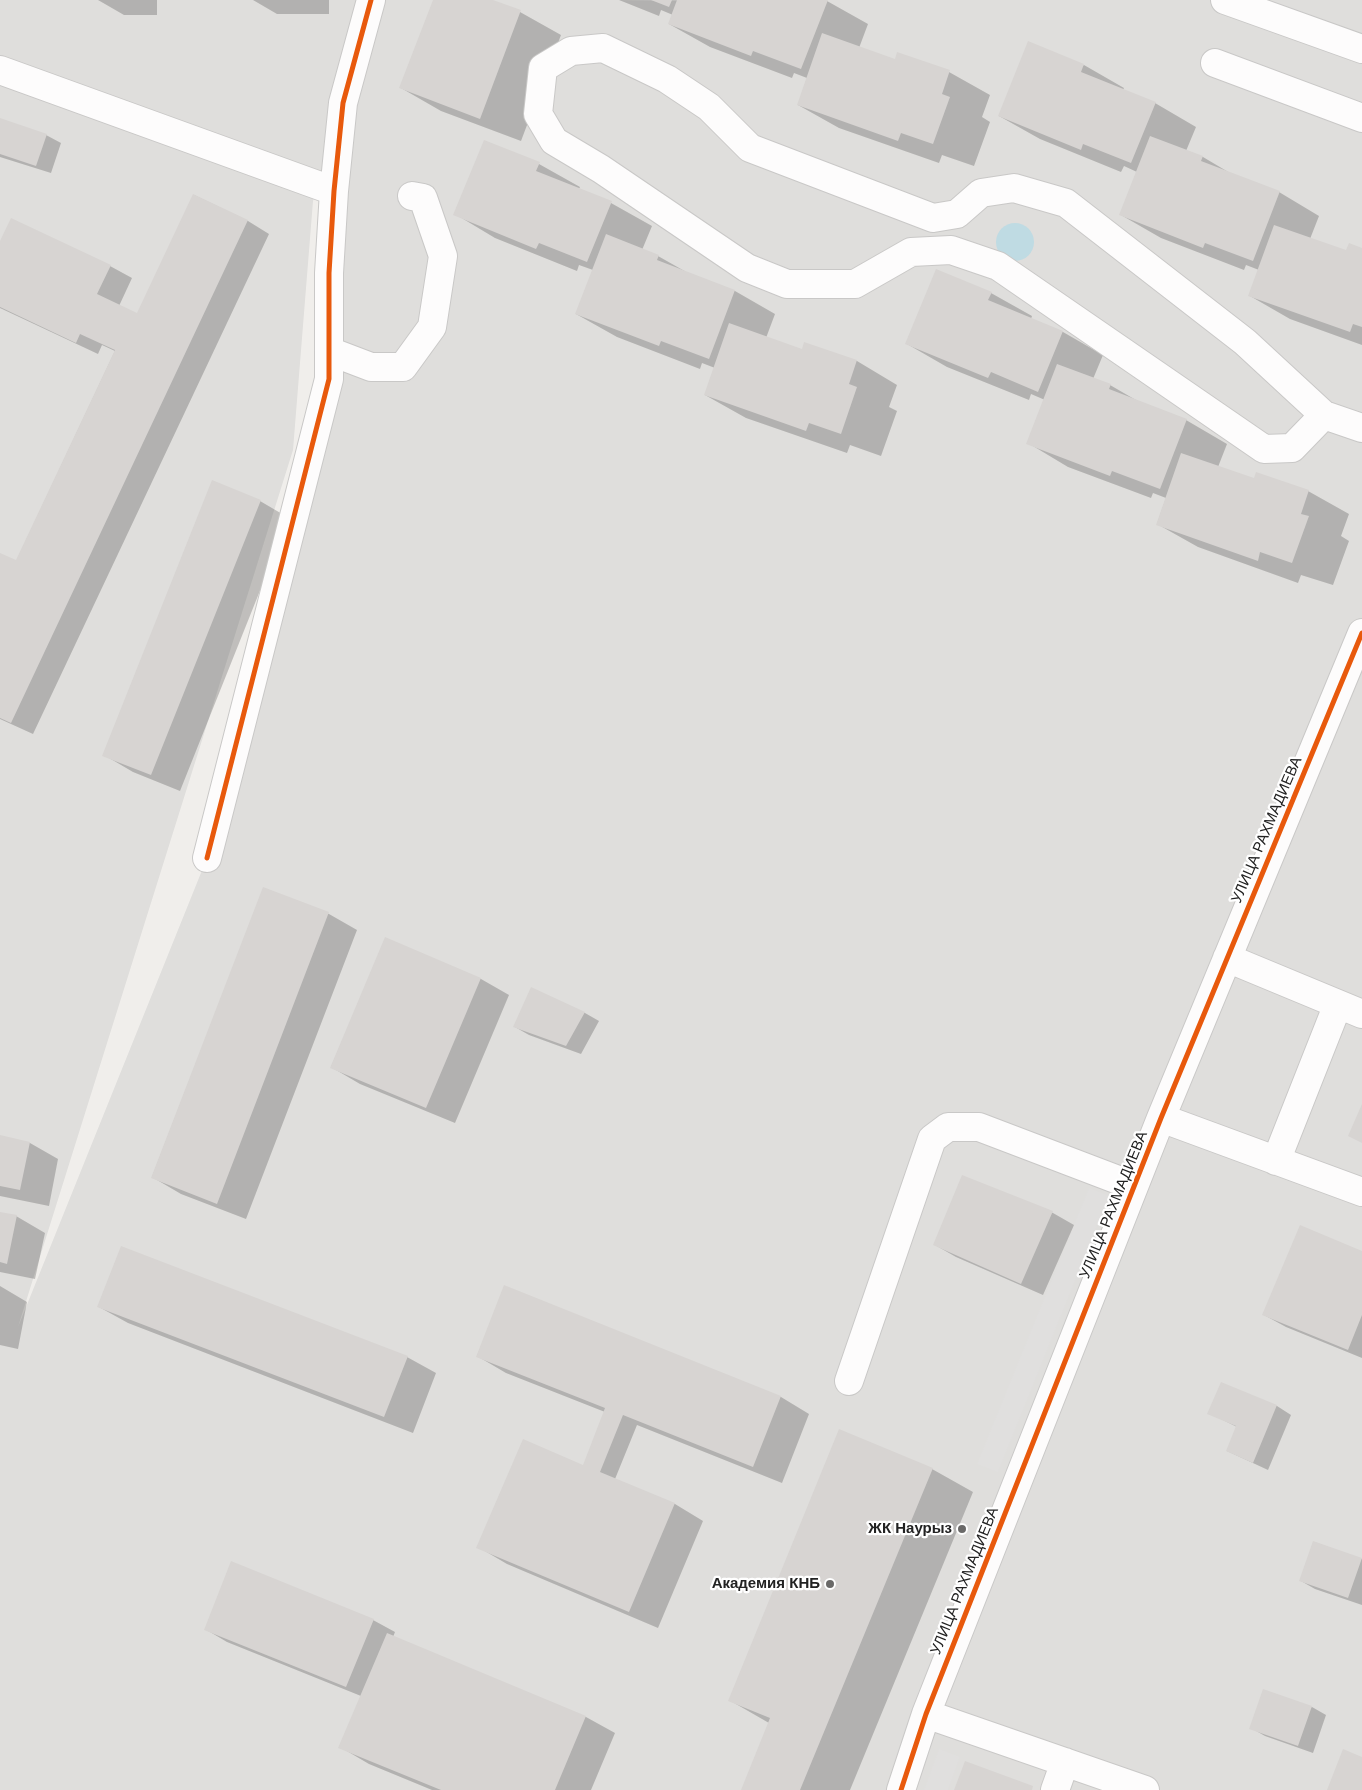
<!DOCTYPE html>
<html>
<head>
<meta charset="utf-8">
<style>
	body { margin:0 }
	canvas { display:block; background:#f0eeeb }
</style>
</head>
<body>
<canvas width="1362" height="1790"></canvas>
<script>
const context = document.querySelector('canvas').getContext('2d');
context.lineJoin = 'round';
function fill(path, color) { context.fillStyle = color; context.fill(path, 'evenodd'); }
function stroke(path, color, width, dash) { context.strokeStyle = color; context.lineWidth = width; context.lineCap = dash ? 'butt' : 'round'; context.setLineDash(dash || []); context.stroke(path); }
function write(font, color, halo, rows, align = 'center') {
  context.font = font + ' Helvetica,sans-serif'; context.lineWidth = 4.5; context.setLineDash([]); context.textBaseline = 'middle'; context.strokeStyle = halo; context.fillStyle = color; for (const [text, x, y, turn = 0] of rows) {
    context.save(); context.translate(x, y); context.rotate((+turn || 0) * Math.PI / 180); context.textAlign = isNaN(turn) ? turn : align; if (halo) context.strokeText(text, 0, 0); context.fillText(text, 0, 0); context.restore();
  }
}
const residential = new Path2D(`
	M0 0H1362V1790H0ZM342 108 329 379 207 858 18 1327 293 450 313 201Z`);
const parking = new Path2D(`
	M1089 1188 1109 1196 998 1472 977 1464Z
	M939 1749 960 1757 948 1790H924Z`);
const water = new Path2D(`
	M996 242a19 19 0 1 1 38 0a19 19 0 1 1-38 0Z`);
const shadow = new Path2D(`
	M98 0H157V15H124Z
	M253 0H329V14H277Z
	M434 0H489L520 12 561 35 521 141 441 111 401 88Z
	M619 0 827 1 868 24 859 48 895 60 949 72 990 95 982 117 990 122 974 166 942 155 939 163 839 128 798 105 807 78 794 73 792 78 710 47 669 24 673 15 661 10 659 16Z
	M1084 65 1124 88 1123 90 1155 103 1196 127 1186 151 1203 157 1235 176 1279 192 1319 216 1310 239 1347 252 1362 249V345L1290 319 1250 296 1259 270 1246 265 1244 270 1161 238 1121 215 1137 172 1124 166 1121 172 1040 139 999 116Z
	M0 119 46 135 61 143 51 173 0 157Z
	M485 141 539 164 580 187 579 189 611 203 652 226 642 250 658 256 688 273 735 291 775 314 766 338 803 350 805 344 857 361 897 385 889 407 897 411 881 456 850 445 847 453 746 418 705 395 715 368 702 363 700 369 617 337 576 314 593 270 579 265 577 271 495 238 455 214Z
	M194 195 248 221 269 234 33 734 0 719V554L16 562 115 351 102 345 98 354 0 308V244L110 266 132 278 119 306 138 315Z
	M991 293 1032 316 1031 319 1063 332 1103 355 1093 379 1110 385 1141 403 1186 420 1227 444 1218 467 1254 480 1308 491 1349 514 1341 536 1349 541 1333 585 1301 575 1298 583 1198 547 1157 524 1166 498 1153 493 1151 498 1068 467 1028 443 1045 400 1031 394 1029 400 947 367 907 344Z
	M260 501 289 518 180 791 133 772 104 755Z
	M264 888 329 914 357 930 246 1219 181 1194 152 1177Z
	M386 939 481 979 509 995 455 1123 360 1084 331 1067Z
	M531 989 585 1013 599 1021 581 1054 529 1035 515 1027Z
	M0 1137 30 1143 58 1159 49 1206 0 1196Z
	M963 1177 1053 1213 1074 1225 1043 1295 956 1257 935 1245Z
	M0 1213 16 1216 45 1233 35 1279 0 1272Z
	M1362 1253V1358L1286 1327 1264 1315Z
	M0 1286 27 1302 18 1349 0 1345Z
	M505 1287 781 1397 809 1414 782 1483 637 1425 615 1479 675 1504 703 1521 658 1628 507 1564 478 1547 584 1466 605 1412 506 1373 477 1356Z
	M99 1307 407 1357 436 1373 413 1433 128 1323Z
	M1222 1384 1277 1406 1291 1415 1268 1470 1227 1451 1237 1427 1209 1413Z
	M932 1469 973 1492 850 1790H742L769 1723 729 1700Z
	M1314 1542 1362 1559V1605L1315 1589 1301 1581Z
	M373 1620 395 1632 393 1637 586 1717 615 1733 591 1790H432L369 1764 340 1747 361 1696 227 1642 205 1629Z
	M1312 1707 1326 1715 1313 1753 1265 1736 1251 1728Z`);
const building = new Path2D(`
	M433 0H493L521 10 480 119 399 88Z
	M651 0H672L669 7Z
	M677 0H828L801 69 753 51 751 56 668 24Z
	M822 33 895 59 897 52 950 70 942 94 950 97 933 144 901 133 898 141 797 105Z
	M1028 41 1084 64 1081 72 1156 102 1131 163 1083 144 1081 150 998 116Z
	M0 118 47 134 36 166 0 154Z
	M1150 136 1203 156 1201 161 1280 191 1253 261 1205 243 1203 248 1119 215Z
	M484 140 540 162 536 171 612 201 587 262 539 243 536 249 453 215Z
	M193 194 248 220 11 723 0 718V553L16 560 115 350 80 334 76 343 0 307V241L11 218 111 265 97 294 137 313Z
	M1274 225 1346 250 1349 243 1362 248V327L1353 324 1350 332 1248 296Z
	M606 234 659 255 657 260 735 290 709 359 661 341 659 346 575 314Z
	M936 269 992 292 988 300 1063 331 1038 392 991 372 988 378 905 344Z
	M729 323 802 349 804 342 857 360 849 384 857 387 841 434 809 423 806 431 704 395Z
	M1057 364 1111 384 1109 389 1187 419 1160 489 1112 471 1110 476 1026 444Z
	M1181 453 1254 478 1256 472 1309 490 1301 514 1309 516 1292 563 1260 552 1258 561 1156 525Z
	M212 480 261 500 151 775 102 756Z
	M263 887 329 912 217 1204 151 1178Z
	M385 937 481 978 426 1108 330 1068Z
	M531 987 585 1012 566 1046 513 1027Z
	M1362 1104V1143L1348 1136Z
	M0 1135 30 1142 20 1190 0 1186Z
	M962 1175 1053 1211 1021 1284 933 1245Z
	M0 1212 17 1215 7 1264 0 1262Z
	M1300 1225 1362 1251V1315L1348 1350 1262 1315Z
	M121 1246 408 1356 384 1417 97 1307Z
	M504 1285 781 1396 753 1467 623 1415 600 1472 675 1503 629 1612 476 1548 523 1439 583 1465 605 1408 476 1357Z
	M1221 1382 1277 1405 1253 1463 1226 1451 1236 1426 1207 1414Z
	M839 1429 933 1468 800 1790H741L770 1718 728 1701Z
	M1313 1541 1362 1558 1348 1598 1299 1581Z
	M231 1561 374 1619 346 1687 204 1630Z
	M387 1633 586 1716 555 1790H441L338 1748Z
	M1263 1689 1312 1706 1298 1746 1249 1729Z
	M1343 1749 1362 1757V1790H1327Z
	M965 1761 1033 1786 1032 1790H954Z`);
const minor = new Path2D(`
	M1225 0 1362 49
	M1215 63 1362 118
	M0 70 334 191
	M329 351 371 367H403L432 327 443 256 423 198 412 196
	M1324 415 1292 448 1264 449 998 266 951 250 911 252 855 284H787L747 268 601 169 554 141 538 114 543 68 571 51 603 48 667 79 709 107 750 148 933 218 957 214 981 193 1014 188 1066 203 1245 342 1324 415 1362 428
	M207 858 329 379V273L334 191 343 103 371 0
	M1227 958 1362 1014
	M1161 1118 1362 1192
	M1276 1161 1338 1004
	M849 1381 932 1139 948 1127H979L1134 1186
	M926 1714 1145 1790
	M901 1790 926 1714 1161 1118 1362 633
	M1055 1790 1065 1762`);
const cycleway = new Path2D(`
	M207 858 329 379V273L334 191 343 103 371 0
	M901 1790 926 1714 1161 1118 1362 633`);
const markers = [
	[962,1529,5,"#6a6968"],
	[830,1584,5,"#6a6968"]
];
const streetNames = [
	["УЛИЦА РАХМАДИЕВА",1267,830,-67],
	["УЛИЦА РАХМАДИЕВА",1114,1205,-68],
	["УЛИЦА РАХМАДИЕВА",965,1581,-68]
];
const poiNames = [
	["ЖК Наурыз",952,1529],
	["Академия КНБ",820,1584]
];
fill(residential, '#dfdedc');
fill(parking, '#e0dfde');
fill(water, '#bfdbe3');
fill(shadow, '#0003');
fill(building, '#d7d4d2');
stroke(minor, '#c9c8c7', 30);
stroke(minor, '#fdfcfc', 28);
stroke(cycleway, '#e8590c', 5);
for (const [x, y, r, color] of markers) { const dot = new Path2D(); dot.arc(x, y, r, 0, 2 * Math.PI); context.fillStyle = color; context.fill(dot); stroke(dot, '#fff', 2); }
write('15px', '#222', '#fff', streetNames);
write('bold 15px', '#222', '#fff', poiNames, 'right');
</script>
</body>
</html>
